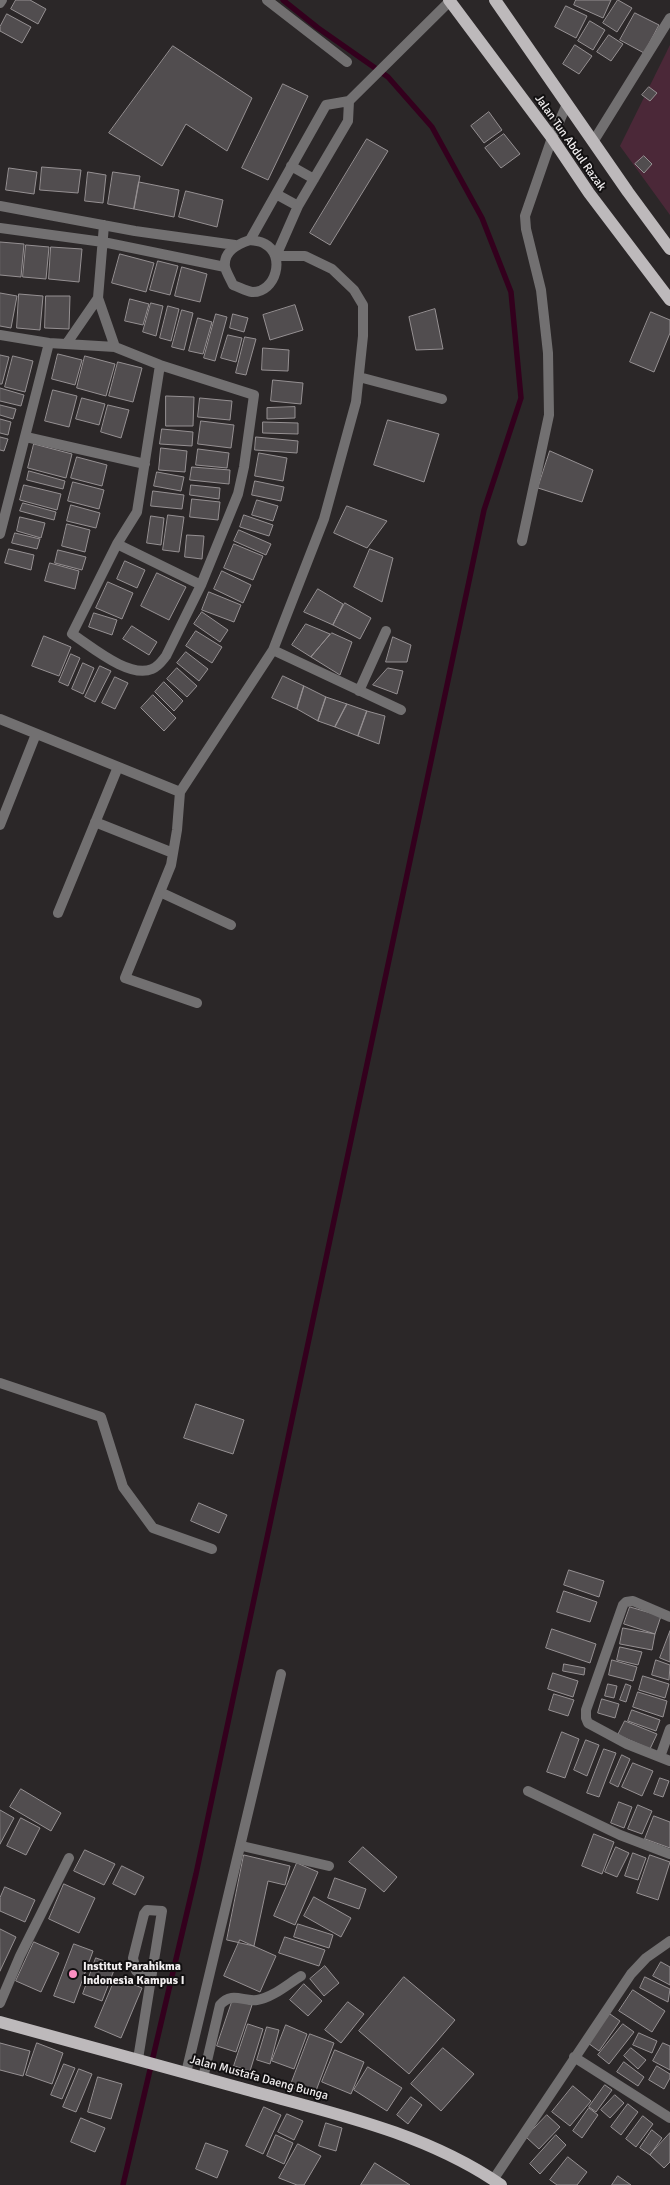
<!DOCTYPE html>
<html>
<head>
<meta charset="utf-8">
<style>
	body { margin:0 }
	canvas { display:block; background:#2b2728 }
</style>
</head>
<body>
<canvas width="670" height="2185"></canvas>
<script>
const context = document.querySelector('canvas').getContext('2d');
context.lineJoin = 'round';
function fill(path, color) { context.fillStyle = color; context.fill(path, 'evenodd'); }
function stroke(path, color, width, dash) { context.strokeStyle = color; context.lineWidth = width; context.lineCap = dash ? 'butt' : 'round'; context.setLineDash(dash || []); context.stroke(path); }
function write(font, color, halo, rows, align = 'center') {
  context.font = font + ' Signika,sans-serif'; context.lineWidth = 4; context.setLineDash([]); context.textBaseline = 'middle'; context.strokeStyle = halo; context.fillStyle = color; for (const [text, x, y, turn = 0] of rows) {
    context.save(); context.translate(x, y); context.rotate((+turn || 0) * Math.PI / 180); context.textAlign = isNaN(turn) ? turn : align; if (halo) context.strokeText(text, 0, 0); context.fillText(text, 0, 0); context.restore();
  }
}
const green = new Path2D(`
	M670 45V215L620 146Z`);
const stream = new Path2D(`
	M123 2185 196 1874 484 510 521 398 511 292 482 218 432 127 388 77 318 28 283 0`);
const building = new Path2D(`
	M16 0H30L46 9 38 24 11 9Z
	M576 0H611L603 18 574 5Z
	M618 0 632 8 617 32 603 23Z
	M566 6 587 16 576 38 555 27Z
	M635 13 659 25 644 53 620 40Z
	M7 14 31 27 22 43 0 31V27Z
	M590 21 605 30 593 50 578 41Z
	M609 35 623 44 611 61 597 52Z
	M575 45 592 56 579 74 563 64Z
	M173 46 252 98 227 151 186 124 162 166 109 133Z
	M283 84 308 96 268 180 242 168Z
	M649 87 657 93 650 101 642 95Z
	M489 112 502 130 484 143 471 126Z
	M504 134 520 154 501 168 485 148Z
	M367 139 388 151 330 245 310 233Z
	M644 156 652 164 644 173 635 164Z
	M42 167 81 170 78 193 40 190Z
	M9 168 37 172 34 194 6 190Z
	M88 172 106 175 103 203 85 201Z
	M113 172 140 176 134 209 108 204Z
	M139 182 179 190 174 217 134 209Z
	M186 191 223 200 217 227 179 217Z
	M0 242 24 244 21 277 0 275Z
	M26 245 49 247 46 279 23 277Z
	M51 247 82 249 79 282 49 279Z
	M120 254 154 263 146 292 112 283Z
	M158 261 178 266 170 295 150 290Z
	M182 267 207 274 200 302 175 296Z
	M0 293 17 296 11 328 0 326Z
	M19 294 43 296 40 330 17 328Z
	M46 296H70L69 329 45 328Z
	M130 299 149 304 143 325 125 321Z
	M151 303 163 306 156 336 143 332Z
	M295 305 303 330 270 340 263 315Z
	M168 306 179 309 171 341 160 338Z
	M435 309 443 349 416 350 409 317Z
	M182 310 193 313 184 350 172 347Z
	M651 312 670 320V333L654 372 630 362Z
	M216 314 227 317 215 361 204 358Z
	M233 314 248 318 244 332 230 328Z
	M198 318 212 322 203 354 189 351Z
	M228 335 242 338 236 362 221 358Z
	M245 337 256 339 246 375 236 373Z
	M263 348 289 350 288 371 262 370Z
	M58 354 82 360 75 385 52 379Z
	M0 355 9 357 2 384H0Z
	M13 356 33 361 25 392 5 387Z
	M85 356 115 364 106 396 77 388Z
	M118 362 142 368 133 402 109 396Z
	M273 380 303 383 301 404 271 401Z
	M0 388 24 395 21 406 0 401Z
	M53 390 77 396 69 427 45 421Z
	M166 396 194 397 193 426H166Z
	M82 398 105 404 99 425 76 419Z
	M200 398 232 401 230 420 198 417Z
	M0 405 16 409 13 419 0 415Z
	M108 405 129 410 121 438 101 432Z
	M295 407V418L267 419V408Z
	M0 419 11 422 8 435 0 433Z
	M388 420 439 434 424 482 374 465Z
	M201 421 234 425 231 448 198 444Z
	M263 422 298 423V434L263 433Z
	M162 429 193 432 192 446 160 444Z
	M0 437 8 439 4 451 0 450Z
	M256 437 298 441 297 453 255 450Z
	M34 444 72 454 66 478 28 468Z
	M161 448 187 451 185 472 159 470Z
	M198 449 229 453 227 468 196 465Z
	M550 451 593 470 582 502 538 488Z
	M259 453 287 458 283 481 255 476Z
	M77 457 107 465 102 486 71 478Z
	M192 467 230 470 229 484 190 480Z
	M29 471 65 481 63 489 27 480Z
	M157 472 184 477 181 491 154 486Z
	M255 481 284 487 281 501 252 495Z
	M73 482 104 490 99 509 68 501Z
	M24 485 61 494 57 510 20 500Z
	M191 485 220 488 219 499 190 495Z
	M153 491 184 495 182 509 151 506Z
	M192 499 220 502 218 520 190 517Z
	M257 500 278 506 273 521 252 515Z
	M23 503 56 512 54 520 20 511Z
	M71 505 100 513 96 528 67 521Z
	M347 506 387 521 367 548 334 533Z
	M168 515 184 517 179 552 163 550Z
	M244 515 273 525 269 536 240 527Z
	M151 516 164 518 161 545 147 543Z
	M20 517 45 523 41 538 17 531Z
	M67 524 90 530 85 552 62 546Z
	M239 530 271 544 266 555 234 541Z
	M15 533 40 539 37 549 12 543Z
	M187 535 204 536 202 559 185 557Z
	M234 544 263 556 253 580 224 568Z
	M9 549 34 555 31 570 5 563Z
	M370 549 393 558 382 602 354 587Z
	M58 550 86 557 82 570 55 563Z
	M125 561 145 570 137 588 117 579Z
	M50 563 79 571 75 589 45 581Z
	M222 571 251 585 243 603 214 589Z
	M157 573 186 587 169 620 141 606Z
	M108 582 133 593 122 619 96 608Z
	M318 589 343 604 333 625 304 612Z
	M209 592 241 605 234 622 202 610Z
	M345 603 371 618 360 639 333 625Z
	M202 612 228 630 220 642 194 624Z
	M94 613 117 620 112 635 89 627Z
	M306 624 330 634 311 657 292 645Z
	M132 626 157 642 149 655 123 639Z
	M196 631 222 647 212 663 186 646Z
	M332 633 352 642 340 675 311 657Z
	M44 636 71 647 59 676 32 666Z
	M393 637 411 645 407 662H386Z
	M186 652 208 669 199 681 177 663Z
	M71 654 80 658 68 686 59 682Z
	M83 663 94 668 83 694 72 689Z
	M100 666 111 671 95 702 85 697Z
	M177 668 197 686 187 697 167 679Z
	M388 668 403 671 397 694 373 685Z
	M283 676 304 686 297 709 272 698Z
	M115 677 128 683 115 709 102 703Z
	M164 682 183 701 174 711 155 692Z
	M304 686 326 697 318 721 297 709Z
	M153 695 176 718 164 731 141 708Z
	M326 697 347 704 335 727 318 721Z
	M347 704 367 711 358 736 335 727Z
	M367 711 385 716 379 744 358 736Z
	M196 1404 244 1420 233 1454 184 1438Z
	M199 1503 227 1515 219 1533 191 1521Z
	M569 1570 604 1581 599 1597 564 1585Z
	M564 1591 597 1602 590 1622 557 1612Z
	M630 1607 661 1616 655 1634 624 1624Z
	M623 1628 655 1634 652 1650 620 1644Z
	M552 1629 596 1644 590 1663 546 1648Z
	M670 1631V1662L660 1658Z
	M620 1647 642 1652 638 1665 617 1660Z
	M612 1660 637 1667 633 1681 609 1675Z
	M656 1660 670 1665 669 1680 652 1675Z
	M564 1664 585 1668 584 1675 563 1671Z
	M553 1673 578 1681 573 1697 548 1689Z
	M643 1676 669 1684 665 1698 639 1690Z
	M608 1684 617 1686 614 1698 605 1696Z
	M626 1684 631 1686 626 1702 620 1700Z
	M638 1692 667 1701 663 1717 633 1707Z
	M554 1694 574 1700 568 1716 549 1710Z
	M602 1699 619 1704 615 1718 598 1713Z
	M632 1710 660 1720 656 1731 628 1721Z
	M625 1721 657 1734 650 1749 618 1735Z
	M562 1732 579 1739 565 1778 547 1772Z
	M586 1740 599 1745 587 1776 574 1770Z
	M604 1749 616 1753 599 1797 587 1793Z
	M622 1755 630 1759 618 1787 610 1783Z
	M633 1763 653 1771 642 1796 622 1787Z
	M660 1778 669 1781 663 1797 654 1794Z
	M21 1789 61 1813 51 1831 10 1807Z
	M619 1802 632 1807 624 1828 611 1823Z
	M638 1805 652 1811 642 1834 628 1829Z
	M0 1810 14 1818 0 1844Z
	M654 1816 670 1822V1848L645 1839Z
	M21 1818 40 1828 26 1855 7 1846Z
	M594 1834 614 1842 602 1874 582 1866Z
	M363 1847 397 1877 384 1892 349 1862Z
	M616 1847 629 1853 617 1877 605 1872Z
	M85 1850 115 1864 104 1885 74 1871Z
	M633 1853 646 1858 638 1880 625 1876Z
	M244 1855 290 1866 285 1885 268 1881 254 1946 227 1940Z
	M650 1855 670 1862 658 1900 637 1893Z
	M297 1863 318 1872 295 1925 274 1916Z
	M122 1866 144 1877 135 1895 113 1884Z
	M335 1878 366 1889 359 1909 328 1898Z
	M64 1884 95 1898 79 1933 49 1919Z
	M5 1887 35 1900 25 1922 0 1911V1898Z
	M314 1897 351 1918 341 1937 304 1916Z
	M298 1924 333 1935 329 1948 294 1937Z
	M0 1929 16 1937 0 1971Z
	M285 1937 325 1950 319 1966 279 1953Z
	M240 1940 276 1956 260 1992 224 1976Z
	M34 1942 59 1953 41 1992 16 1981Z
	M74 1944 93 1951 74 2003 54 1996Z
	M96 1958 116 1965 102 2001 83 1994Z
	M661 1962 670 1967V1985L653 1976Z
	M325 1966 339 1983 324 1996 310 1979Z
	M116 1977 142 1988 121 2038 95 2027Z
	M404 1977 455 2020 409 2074 359 2031Z
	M645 1977 670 1989 668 2002 640 1988Z
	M304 1984 322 2001 308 2016 290 2000Z
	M633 1990 665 2011 652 2032 619 2011Z
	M233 1999 252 2005 236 2052 217 2046Z
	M348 2002 364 2014 341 2043 325 2030Z
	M610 2014 620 2021 599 2051 588 2043Z
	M248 2024 263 2029 250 2071 234 2066Z
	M623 2024 634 2032 609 2064 598 2055Z
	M286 2025 307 2034 294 2069 272 2061Z
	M267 2027 279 2030 270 2064 257 2060Z
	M639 2033 657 2041 652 2053 633 2045Z
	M310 2034 334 2043 314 2096 290 2087Z
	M0 2043 30 2051 23 2076 0 2070Z
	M37 2043 63 2053 52 2084 26 2075Z
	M663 2043 670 2046V2070L653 2061Z
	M443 2048 474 2074 441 2111 411 2084Z
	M631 2048 646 2060 638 2069 624 2056Z
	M335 2050 364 2062 351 2094 322 2082Z
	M624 2062 644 2077 638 2086 617 2072Z
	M64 2064 75 2068 62 2099 51 2095Z
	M657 2066 670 2074V2078L664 2089 649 2080Z
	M368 2067 402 2088 387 2111 354 2090Z
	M79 2069 92 2074 76 2112 63 2107Z
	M98 2077 122 2084 111 2119 88 2112Z
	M605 2085 612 2090 596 2112 589 2107Z
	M573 2086 591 2101 570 2126 552 2112Z
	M615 2095 624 2103 610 2118 601 2110Z
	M411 2097 422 2105 408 2124 397 2115Z
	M628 2104 638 2112 621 2135 611 2127Z
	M264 2107 281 2115 263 2154 246 2146Z
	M589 2108 598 2115 582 2138 573 2131Z
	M287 2114 303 2121 294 2140 278 2132Z
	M547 2115 560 2127 539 2149 526 2137Z
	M643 2116 653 2124 636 2147 626 2139Z
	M81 2118 105 2128 95 2152 71 2142Z
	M326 2123 342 2128 336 2151 319 2146Z
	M652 2130 662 2138 650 2155 640 2148Z
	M670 2133V2162L664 2168 650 2155Z
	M276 2135 293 2143 284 2164 267 2156Z
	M556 2135 566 2145 540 2174 530 2164Z
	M206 2143 228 2151 217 2178 196 2169Z
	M298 2144 321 2156 304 2185H297L279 2178Z
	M568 2157 587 2172 577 2185H557L550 2180Z
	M375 2163 410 2185H361Z
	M618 2176 631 2185H612Z`);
const street = new Path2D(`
	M267 0 347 62
	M0 3 2 0
	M593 142 670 18
	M291 166 314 179
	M276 194 298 206
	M0 206 135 231 235 245
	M104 225 98 298 115 347
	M0 228 103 242 225 267
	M250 240C255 241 261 241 265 244 286 255 276 293 252 292 246 291 239 287 233 285 231 280 226 272 225 267 223 251 238 244 250 240L326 105 349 101 450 1
	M0 335 49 343 115 347 160 365 254 395 244 467 238 494 201 585 166 656C162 661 158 667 152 669 129 679 91 646 72 634L117 544 137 512 160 365
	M67 343 98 298
	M359 377 442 399
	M26 437 145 464
	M0 534 49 343
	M522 541 549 415 548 353 541 290 526 229 525 216 552 138 567 104
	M117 544 201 585
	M273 650 401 710
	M359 691 386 631
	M0 719 180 792 273 650 324 519 356 402 363 336V305L354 290 332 269 305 256H276L298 206 348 121 349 101
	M180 792 177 830 171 865 125 978 197 1003
	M95 822 173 853
	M0 825 36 734
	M160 892 231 925
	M58 913 118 767
	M0 1383 101 1417 123 1487 153 1528 212 1549
	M670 1617 633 1601 626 1602 623 1605 586 1710V1718L588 1723 627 1744 670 1761
	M660 1757 670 1729
	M528 1791 620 1835 670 1854
	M242 1846 329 1866
	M0 2003 20 1956 69 1858
	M574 2057 670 2118
	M138 2059 162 1911 147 1910 144 1914 133 1958 136 1971 150 1979
	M186 2073 281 1674
	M203 2078 220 2005C232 1991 243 2002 257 2000 272 1998 288 1984 301 1976
	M493 2180 631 1974 646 1958 670 1941`);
const primary = new Path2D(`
	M449 0 552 138 589 193 670 300
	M495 0 628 192 670 249
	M0 2022C79 2043 158 2066 237 2087 327 2112 423 2131 501 2185`);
const markers = [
	[73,1974,5,"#fc8fc2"]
];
const streetNames = [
	["Jalan Tun Abdul Razak",570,143,55],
	["Jalan Mustafa Daeng Bunga",259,2078,15]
];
const poiNames = [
	["Institut Parahikma",83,1967],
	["Indonesia Kampus I",83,1981]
];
fill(green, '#4b2838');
stroke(stream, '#33001d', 5.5);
fill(building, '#514d4f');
stroke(building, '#959092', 1);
stroke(street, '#727071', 10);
stroke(primary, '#bdb9bb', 12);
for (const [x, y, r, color] of markers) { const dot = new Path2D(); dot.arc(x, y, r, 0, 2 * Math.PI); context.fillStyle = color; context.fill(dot); stroke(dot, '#121011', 2); }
write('12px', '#f2eff0', '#121011', streetNames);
write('bold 12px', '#f2eff0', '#121011', poiNames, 'left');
</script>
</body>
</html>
